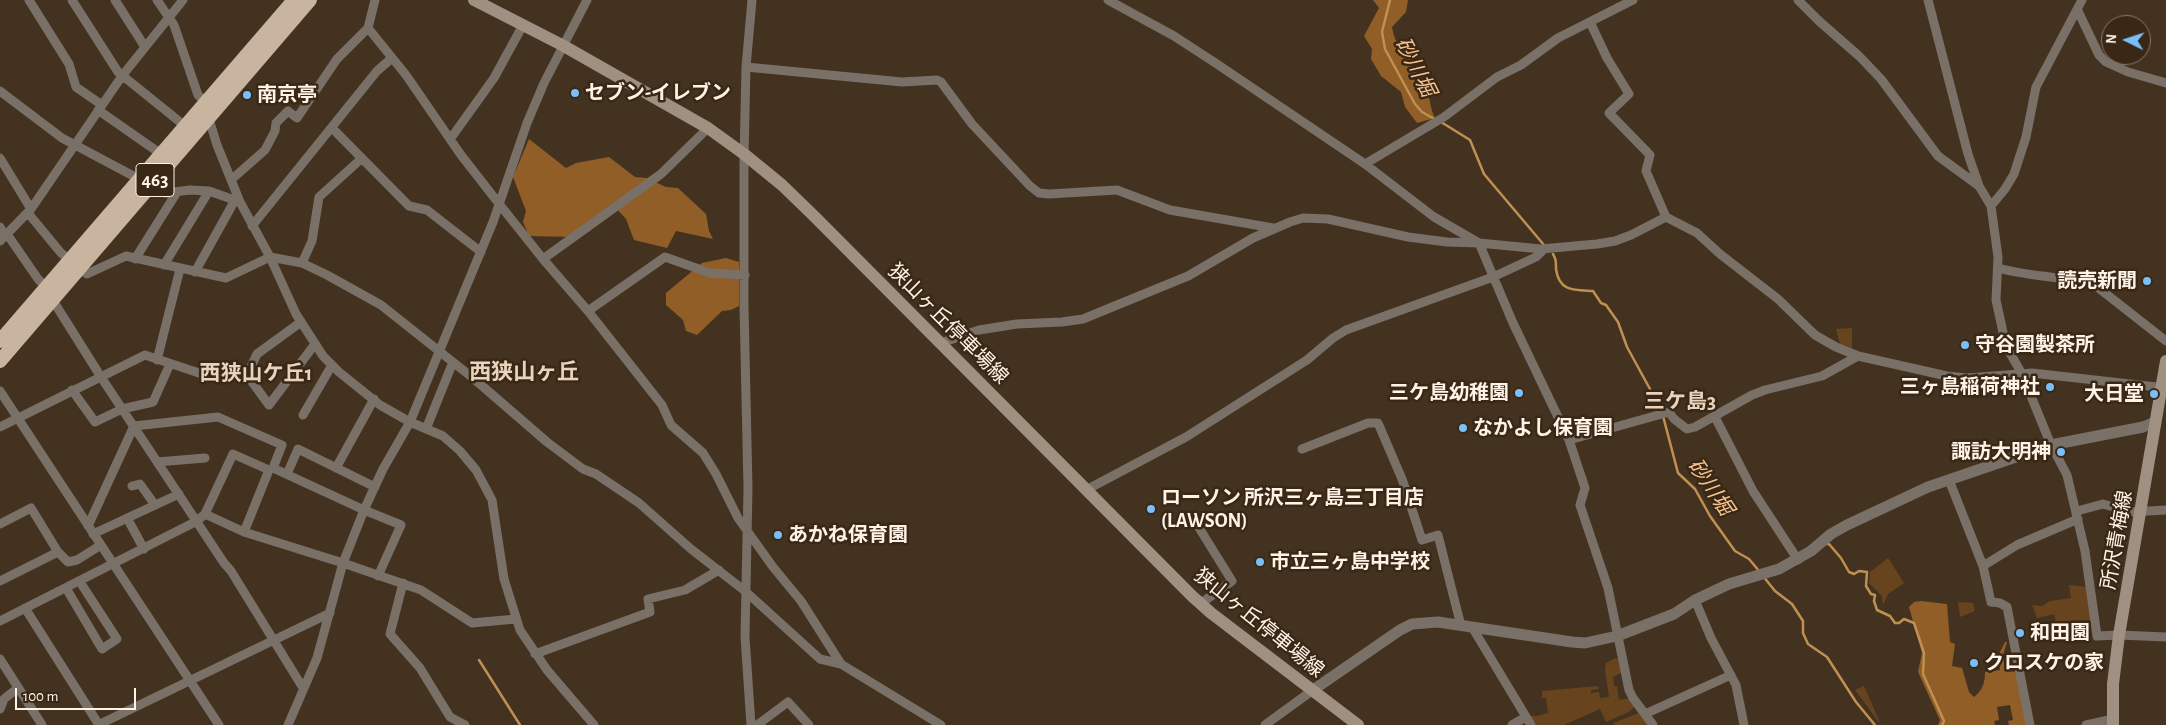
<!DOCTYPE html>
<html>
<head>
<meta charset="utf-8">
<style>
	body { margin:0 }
	#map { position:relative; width:2166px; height:725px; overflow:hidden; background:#443220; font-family:"Alegreya Sans",sans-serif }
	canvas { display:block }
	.north { position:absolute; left:2101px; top:15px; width:50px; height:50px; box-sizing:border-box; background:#392816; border:1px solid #88796a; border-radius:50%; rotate:274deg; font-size:14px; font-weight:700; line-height:20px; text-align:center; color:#fff3e8 }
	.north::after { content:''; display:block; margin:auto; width:18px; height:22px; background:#7cbef9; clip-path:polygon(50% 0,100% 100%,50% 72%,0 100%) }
	.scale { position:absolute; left:15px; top:688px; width:121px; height:22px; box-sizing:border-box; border:2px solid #fff3e8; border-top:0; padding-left:6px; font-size:15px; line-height:18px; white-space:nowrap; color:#fff3e8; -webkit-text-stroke:4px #392816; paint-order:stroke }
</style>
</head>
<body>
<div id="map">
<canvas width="2166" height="725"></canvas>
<div class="north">N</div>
<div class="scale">100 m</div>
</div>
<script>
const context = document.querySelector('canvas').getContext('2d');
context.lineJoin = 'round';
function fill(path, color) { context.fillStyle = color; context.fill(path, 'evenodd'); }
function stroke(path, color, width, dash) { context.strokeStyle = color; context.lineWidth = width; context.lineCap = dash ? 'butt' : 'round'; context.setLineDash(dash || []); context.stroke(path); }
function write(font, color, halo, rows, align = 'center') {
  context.font = font + ' "Alegreya Sans","Noto Sans JP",sans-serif'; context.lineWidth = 5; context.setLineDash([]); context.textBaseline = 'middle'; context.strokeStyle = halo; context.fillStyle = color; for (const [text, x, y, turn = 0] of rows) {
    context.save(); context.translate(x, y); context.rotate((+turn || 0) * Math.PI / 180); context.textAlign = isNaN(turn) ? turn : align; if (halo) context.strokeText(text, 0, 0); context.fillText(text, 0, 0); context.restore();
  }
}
const green = new Path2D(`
	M1852 328V349L1840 344 1836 329Z
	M1888 558 1904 583 1888 594 1883 605 1882 596 1869 583 1870 572Z
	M2069 585 2088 587 2091 620 2056 622 2054 614 2037 618 2032 605 2042 606 2050 601 2071 598Z
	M1958 602 1973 603 1975 611 1960 617Z
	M1615 658 1620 660 1623 672 1613 677 1614 686H1617L1619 700 1631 698 1635 706 1629 712 1606 722 1600 709 1564 725H1534L1528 716H1537L1548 713 1546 698H1542V691L1598 686 1599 689 1591 690V693L1599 692 1600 698 1609 697 1605 670 1606 663Z
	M1864 686 1881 725 1855 690Z
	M1639 713 1649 723 1646 725H1614L1613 723Z`);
const forest = new Path2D(`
	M1373 0H1408L1406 12 1392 27C1395 43 1401 53 1414 62L1413 71C1431 78 1427 103 1435 118L1417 123 1405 107 1401 92 1381 76 1371 59 1372 49 1364 36 1379 8Z
	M529 139 566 168 576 163 609 157 635 177 646 178 666 187 678 188 706 214 709 231 713 239 676 231 667 248 634 240 626 219 612 204 571 237 529 236 523 222 526 211 513 177Z
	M726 258 739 262V306L731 310 722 311 697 335 686 331 683 320 666 305V293L702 263Z
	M1921 601 1947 604 1950 642 1955 644 1952 666 1962 668 1969 692 1974 697C1983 690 1985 682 1985 672L2000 670 1999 654 2005 642H2007L2003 655 2005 671 2018 672 2028 725H2009L2008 721 2013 720 2010 705 1997 707 1999 720 1994 721 1995 725H1938L1940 720 1918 672 1922 653 1909 607 1914 602Z`);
const stream = new Path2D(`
	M1390 0 1382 32 1385 49 1415 104 1422 112 1436 120
	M1441 122 1470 140 1484 174 1544 245
	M1553 254C1556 259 1556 262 1556 269 1559 292 1575 290 1593 291L1601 303 1606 305 1618 322 1627 347 1662 411
	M1663 416 1678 473 1695 489 1710 516 1735 551 1749 559 1760 572
	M1825 544H1829L1841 558 1849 572 1854 574 1859 571 1867 572 1866 586 1871 594 1875 595 1874 601 1877 610 1890 616 1895 623H1899L1904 619 1914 623 1924 653 1923 674 1944 721 1942 725
	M1763 576 1775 591 1792 604 1803 621V633L1808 644 1827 657 1856 702 1875 725
	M479 660 520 725`);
const minor = new Path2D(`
	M29 0 69 64 76 87 102 105
	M72 0 118 72 185 126
	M115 0 145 47
	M157 0 174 25 198 95 206 102
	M375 0 368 28 406 75 461 155 500 205 543 259 588 311 662 405 671 425 703 453 716 474 738 518 773 567 801 601 841 664
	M1108 0 1174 36 1217 64 1365 164 1434 217 1479 243 1541 249 1597 244 1615 241 1631 235 1666 217 1697 233 1720 254 1778 299 1815 335 1836 347 1858 356 1947 376 1967 378 2032 373 2166 388
	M1798 0 1819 21 1859 56 1881 79 1938 156 1979 186
	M1928 0 1968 154 1979 186 1991 206 1998 257 1996 300 2006 346 2022 374 2051 445 2067 475 2085 551 2097 636 2119 635 2166 637
	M2078 11 2099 55 2106 62 2128 72 2166 83
	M1590 22 1607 58 1629 94 1609 113 1650 155 1646 171 1666 217
	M746 67 902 82 937 80 941 82 972 124 1030 186 1039 193 1049 194 1117 190 1170 210 1273 228
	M0 91 62 138 139 179 157 191 166 193 190 190 209 191 240 202
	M98 110 161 154
	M209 119 217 145 240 202 270 257 296 314 323 356 339 372 380 405 410 422 443 436 460 451 476 470 492 500 504 579 520 630 547 670 594 725
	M332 128 409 206 427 210 481 252
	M451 138 494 78 523 25
	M0 158 31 209
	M1365 164 1444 117 1497 77 1521 65 1558 38 1633 0
	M231 180 265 150 275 131 276 123 288 111 297 118 337 59 368 28
	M1991 206 2005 189 2014 174 2026 137 2036 87 2082 0
	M28 213 61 253 70 260
	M252 226 377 71 392 58
	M0 227 5 236
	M7 234 38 279 46 287
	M0 241 31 209 122 76 183 0
	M135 259 177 192
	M543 259 661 174 708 128
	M302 263 312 241 319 197 361 159
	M164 265 209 191
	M1998 268C2030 277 2064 276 2096 286L2166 341
	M79 269 87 274 126 256 226 278 270 257 302 263 327 275 381 305 473 378 547 442 583 469 596 474 639 503 691 549 745 591 820 659 841 664 941 725
	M195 272 235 200
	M52 299 101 377 224 563 231 571 303 688
	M588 311 665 257 710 273 745 275
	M301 322 257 354 247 375 269 405 315 344
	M941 343 979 330 1017 324 1062 322 1083 319 1188 276 1253 238 1290 222 1303 218 1328 219 1408 237 1447 242 1479 243 1513 323 1569 440 1585 488 1580 505 1608 588 1629 690 1633 698 1653 725
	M157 360 180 269
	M72 390 95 422 122 409 153 402 170 364
	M0 391 219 725
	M303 415 332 365
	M1715 417 1753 491 1798 560
	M0 427 145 355 205 375
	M426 429 453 362
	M1569 440 1669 412 1674 419 1687 429 1695 427 1752 395 1765 390 1822 376 1858 356
	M1302 449 1368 423H1378L1402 479 1422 540 1438 535 1461 626
	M157 462 205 458
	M336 468 374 399
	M287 474 298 449 375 487
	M1949 480 1983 566 1991 602 2000 603 2007 607 2030 725
	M132 486 140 484 155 505
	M1086 490 1186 437 1307 360 1333 338 1346 330 1493 277 1536 257 1544 249
	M2077 511 2103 504 2131 512 2166 510
	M205 514 233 454 269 470 244 532
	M127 518 144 549
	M1193 518 1232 581 1200 604
	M0 524 31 508 58 552 68 562 77 560 101 545
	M88 526 134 426 218 417 282 445 273 468 364 510 401 525 378 576
	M93 534 179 494
	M1983 566 2017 545 2078 519
	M0 581 58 552
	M403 583 390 634 420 668 450 717 465 725
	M66 588 102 649 117 639 80 582
	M1695 600 1711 638 1736 685 1744 725
	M25 608 99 725
	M0 621 197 521 205 514 244 532 343 563 421 590 472 623 516 619
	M1472 627 1531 725
	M535 654 650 612 648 599 685 590 719 570
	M0 659 42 725
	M0 709 4 699 18 688
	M1645 714 1731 675
	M98 725 330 613
	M288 725 317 658 343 563 364 510 383 469 410 422 493 222 527 123 544 83 587 0
	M751 725 745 637 748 488 744 307V158L746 67 752 0
	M757 725 788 702 809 725
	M1265 725 1313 690
	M1512 725 1526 717
	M2086 725 2113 719`);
const tertiary = new Path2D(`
	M1313 690 1400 630 1412 624 1438 622 1572 642 1585 643 1617 636 1674 614 1695 600 1729 584 1779 569 1811 551 1831 534 1847 525 1928 487 2051 445 2143 427 2155 422`);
const secondary = new Path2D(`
	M474 0 562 45 708 128 744 154 782 185 815 217 1192 596 1211 613 1358 725
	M2113 725V684L2119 635 2166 361`);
const trunk = new Path2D(`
	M0 341 294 0
	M0 361 310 0`);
const markers = [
	[575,93,5,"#7cbef9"],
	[247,95,5,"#7cbef9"],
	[2147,281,5,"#7cbef9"],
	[1965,345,5,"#7cbef9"],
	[2050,387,5,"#7cbef9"],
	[1519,393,5,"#7cbef9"],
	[2154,394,5,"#7cbef9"],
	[1463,428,5,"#7cbef9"],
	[2061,452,5,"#7cbef9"],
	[1151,509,5,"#7cbef9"],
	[778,535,5,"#7cbef9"],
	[1260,562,5,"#7cbef9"],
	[2020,633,5,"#7cbef9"],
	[1974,663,5,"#7cbef9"]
];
const shields = [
	[155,180,38]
];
const shieldNames = [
	["463",155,180]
];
const poiNames = [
	["セブン-イレブン",585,93],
	["南京亭",257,95],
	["読売新聞",2137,281,"right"],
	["守谷園製茶所",1975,345],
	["三ヶ島稲荷神社",2040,387,"right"],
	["三ケ島幼稚園",1509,393,"right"],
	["大日堂",2144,394,"right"],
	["なかよし保育園",1473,428],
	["諏訪大明神",2051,452,"right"],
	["ローソン 所沢三ヶ島三丁目店",1161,498],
	["(LAWSON)",1161,521],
	["あかね保育園",788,535],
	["市立三ヶ島中学校",1270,562],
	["和田園",2030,633],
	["クロスケの家",1984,663]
];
const streetNames = [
	["狭山ヶ丘停車場線",948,324,45],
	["所沢青梅線",2117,540,-80],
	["狭山ヶ丘停車場線",1259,623,39]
];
const waterNames = [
	["砂川堀",1415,67,63],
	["砂川堀",1710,487,56]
];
const neighbourhoodNames = [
	["西狭山ケ丘1",256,374],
	["三ケ島3",1680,402]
];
const quarterNames = [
	["西狭山ヶ丘",524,372]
];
fill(green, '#67441e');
fill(forest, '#905e26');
stroke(stream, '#c09052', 2.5);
stroke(minor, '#797067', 9);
stroke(tertiary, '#797067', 11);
stroke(secondary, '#9f9082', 12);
stroke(trunk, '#c9b4a0', 14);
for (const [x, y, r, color] of markers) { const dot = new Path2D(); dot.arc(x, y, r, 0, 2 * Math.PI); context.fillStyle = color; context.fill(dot); stroke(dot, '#392816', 2); }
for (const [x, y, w] of shields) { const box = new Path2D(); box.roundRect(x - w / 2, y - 16.5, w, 33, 4); context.fillStyle = '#392816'; context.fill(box); stroke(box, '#fff3e8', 1); }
write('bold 19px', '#fff3e8', null, shieldNames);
write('bold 20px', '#fff3e8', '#392816', poiNames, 'left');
write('20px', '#fff3e8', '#392816', streetNames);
write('italic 21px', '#f7c38f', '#392816', waterNames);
write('bold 21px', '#ead3bd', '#392816', neighbourhoodNames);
write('bold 22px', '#ead3bd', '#392816', quarterNames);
</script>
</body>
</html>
